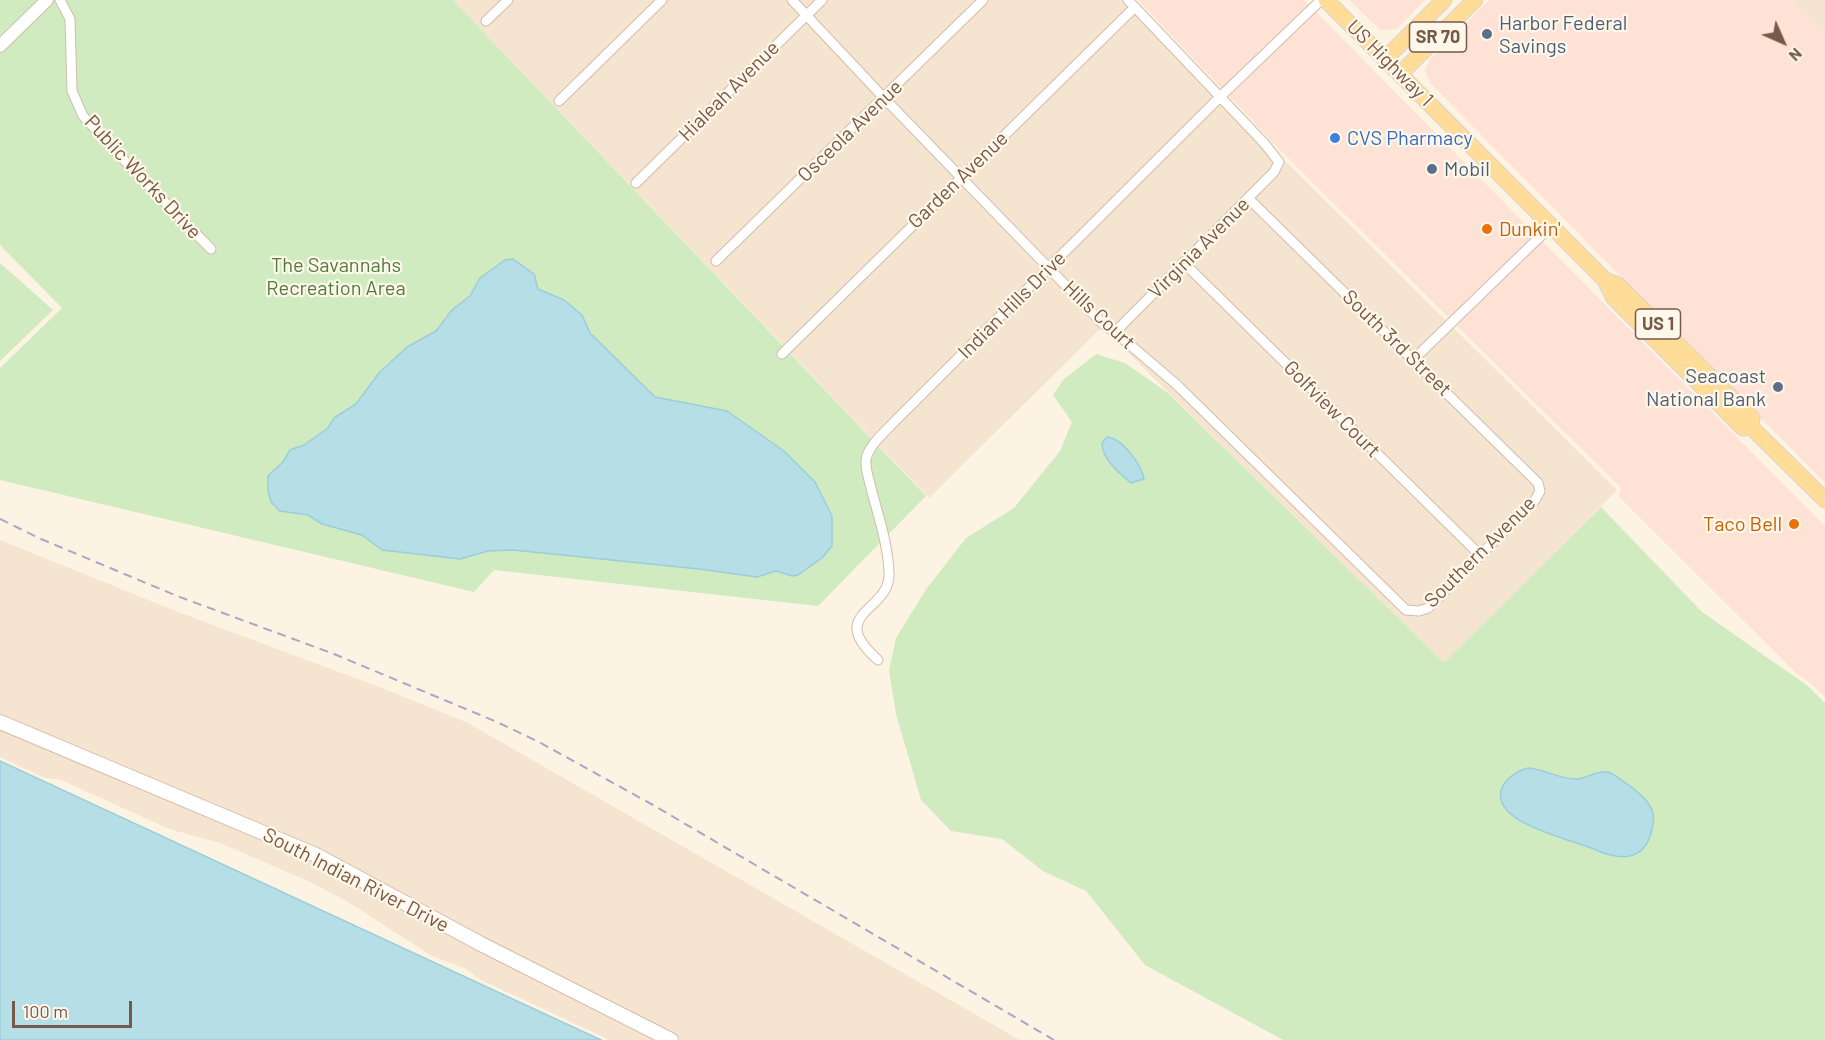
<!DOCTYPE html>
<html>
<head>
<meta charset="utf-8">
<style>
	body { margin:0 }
	#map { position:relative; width:1825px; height:1040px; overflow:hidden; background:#fdf3e2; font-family:Barlow,sans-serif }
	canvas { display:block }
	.north { position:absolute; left:1753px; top:12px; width:60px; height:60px; -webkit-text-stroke:4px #fff7e9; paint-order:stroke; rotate:135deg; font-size:16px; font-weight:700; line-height:24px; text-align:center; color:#765947 }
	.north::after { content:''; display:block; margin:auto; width:21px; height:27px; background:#765947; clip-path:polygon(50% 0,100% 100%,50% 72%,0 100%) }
	.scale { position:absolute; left:12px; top:1001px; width:120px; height:27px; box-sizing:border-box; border:3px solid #765947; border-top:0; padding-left:8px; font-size:18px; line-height:21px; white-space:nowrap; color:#765947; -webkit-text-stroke:4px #fff7e9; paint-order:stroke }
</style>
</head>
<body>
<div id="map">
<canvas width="1825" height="1040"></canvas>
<div class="north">N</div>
<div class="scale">100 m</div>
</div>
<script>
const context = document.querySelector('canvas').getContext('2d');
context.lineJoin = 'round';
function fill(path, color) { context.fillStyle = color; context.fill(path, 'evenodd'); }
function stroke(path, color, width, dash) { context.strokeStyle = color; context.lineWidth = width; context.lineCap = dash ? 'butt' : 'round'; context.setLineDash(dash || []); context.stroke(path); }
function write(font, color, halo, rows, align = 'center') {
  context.font = font + ' Barlow,sans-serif'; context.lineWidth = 4.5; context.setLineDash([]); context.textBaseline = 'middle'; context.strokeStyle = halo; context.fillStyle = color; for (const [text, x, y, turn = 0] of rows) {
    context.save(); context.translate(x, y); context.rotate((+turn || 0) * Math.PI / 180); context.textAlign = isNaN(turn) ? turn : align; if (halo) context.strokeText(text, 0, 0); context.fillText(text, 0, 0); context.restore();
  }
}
const residential = new Path2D(`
	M453 0H1133L1274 150 1617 490 1444 664 1102 327 929 498Z
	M1792 0H1825V34Z
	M0 540 178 612 382 688 468 723 1020 1040H681L483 940 367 876 0 717Z
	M0 726 315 859 662 1040H610L481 980 464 968 432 956 348 902 310 882 220 843 169 829 59 779 45 778 0 757Z`);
const commercial = new Path2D(`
	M1138 0H1304L1309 5 1222 89Z
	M1350 0H1425L1397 29 1380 30Z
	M1489 0H1792L1825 34V483L1430 83 1425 71 1430 59Z
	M1316 12 1535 234 1449 318 1277 147 1229 96Z
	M1542 241 1825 526V697L1810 683 1796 673 1618 496 1621 491 1620 487 1456 325Z`);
const green = new Path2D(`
	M0 0H453L926 496 818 606 494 570 474 592 0 480V368L62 308 0 245Z
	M0 263 53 310 0 361Z
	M1096 354 1125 363 1168 393 1444 663 1601 507 1702 612 1808 686 1825 703V1040H1283L1145 965 1086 891 1043 871 1002 839 951 831 921 800 896 714 889 671 896 638 927 588 966 538 1014 508 1060 451 1072 422 1053 395 1063 380Z`);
const water = new Path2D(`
	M513 259 534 274 538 289 564 300 582 315 590 333 655 397 727 411 784 451 815 482 832 516V546L822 558 798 575 792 576 776 571 757 577 699 569 513 550 488 551 460 559 382 550 362 535 322 524 308 515 280 511 271 502 268 491V476L283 462 290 450 304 445 328 428 334 418 356 404 379 373 407 347 436 331 452 310 470 296 480 278 505 260Z
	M1107 437C1122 438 1142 465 1144 479L1131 483C1119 473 1102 459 1102 443Z
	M0 761 601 1040H0Z
	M1528 768C1545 769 1561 780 1577 779 1587 778 1598 770 1608 772 1615 774 1621 780 1627 784 1635 790 1645 797 1650 806 1655 814 1654 824 1651 833 1643 862 1619 860 1596 850 1574 840 1493 824 1501 791 1504 779 1517 771 1528 768Z`);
const minor = new Path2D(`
	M60 0 70 19 72 91 83 116 138 175 211 249
	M792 0 884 98 1104 325 1115 332 1176 384 1406 610 1419 611 1428 608 1535 500 1540 491 1538 483 1248 198
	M486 21 508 0
	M559 101 662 0
	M636 183 822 0
	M716 261 983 0
	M1183 262 1480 555
	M1115 332 1274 172 1279 162 1264 143 1128 0
	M782 354 1135 7
	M1414 359 1551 226
	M878 660C824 612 891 612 889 573 888 545 879 518 872 492 870 482 865 470 866 460 868 446 884 433 893 423L1220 97 1321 0`);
const tertiary = new Path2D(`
	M0 46 47 0`);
const secondary = new Path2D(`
	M0 722 316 855 481 944 671 1040`);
const primary = new Path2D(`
	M1326 0 1605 280 1618 285 1752 418 1751 427
	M1385 59 1444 0
	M1400 74 1475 0
	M1605 280 1613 297 1743 428 1751 427 1825 500`);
const rail = new Path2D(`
	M0 519 41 539 177 596 334 654 497 722 539 742 653 805 1054 1040`);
const markers = [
	[1487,34,6,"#5c6f8a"],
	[1335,138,6,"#3f7fe0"],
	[1432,169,6,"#5c6f8a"],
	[1487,229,6,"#e8710a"],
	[1778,387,6,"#5c6f8a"],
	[1794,524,6,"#e8710a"]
];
const shields = [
	[1438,37,57],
	[1658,324,45]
];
const shieldNames = [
	["SR 70",1438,37],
	["US 1",1658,324]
];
const serviceNames = [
	["Harbor Federal",1499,23],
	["Savings",1499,46],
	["Mobil",1444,169],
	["Seacoast",1766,376,"right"],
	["National Bank",1766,399,"right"]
];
const streetNames = [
	["US Highway 1",1390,63,45],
	["Hialeah Avenue",729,91,-45],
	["Osceola Avenue",850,131,-44],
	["Public Works Drive",143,177,47],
	["Garden Avenue",958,180,-44],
	["Virginia Avenue",1199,248,-45],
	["Indian Hills Drive",1012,305,-45],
	["Hills Court",1099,315,43],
	["South 3rd Street",1397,343,44],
	["Golfview Court",1332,409,45],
	["Southern Avenue",1480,552,-45],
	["South Indian River Drive",356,880,27]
];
const shopNames = [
	["CVS Pharmacy",1347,138]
];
const foodNames = [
	["Dunkin'",1499,229],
	["Taco Bell",1782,524,"right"]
];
const parkNames = [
	["The Savannahs",336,265],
	["Recreation Area",336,288]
];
fill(residential, '#f5e5d0');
fill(commercial, '#fee2d5');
fill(green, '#d0ebc0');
fill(water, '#b5dee7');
stroke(water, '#9bceda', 1.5);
stroke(minor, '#d1bdab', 11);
stroke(tertiary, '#d1bdab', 14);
stroke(secondary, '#d4bda8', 16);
stroke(primary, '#dbd4cf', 17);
stroke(minor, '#fff', 9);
stroke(tertiary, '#fff', 12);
stroke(secondary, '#fff', 14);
stroke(primary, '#ffdc97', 15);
stroke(rail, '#b6a0c7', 2, [9, 6]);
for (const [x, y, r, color] of markers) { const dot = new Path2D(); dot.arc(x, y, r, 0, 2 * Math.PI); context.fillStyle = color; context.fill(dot); stroke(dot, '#fff7e9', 2); }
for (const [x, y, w] of shields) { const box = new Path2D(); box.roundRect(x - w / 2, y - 15, w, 30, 4.5); context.fillStyle = '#fff7e9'; context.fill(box); stroke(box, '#765947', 1.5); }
write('bold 18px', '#765947', null, shieldNames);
write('20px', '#4e5e75', '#fff7e9', serviceNames, 'left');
write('20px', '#765947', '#fff7e9', streetNames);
write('20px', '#366cbe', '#fff7e9', shopNames, 'left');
write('20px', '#c56008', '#fff7e9', foodNames, 'left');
write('20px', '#4e7c3f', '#fff7e9', parkNames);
</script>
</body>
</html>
